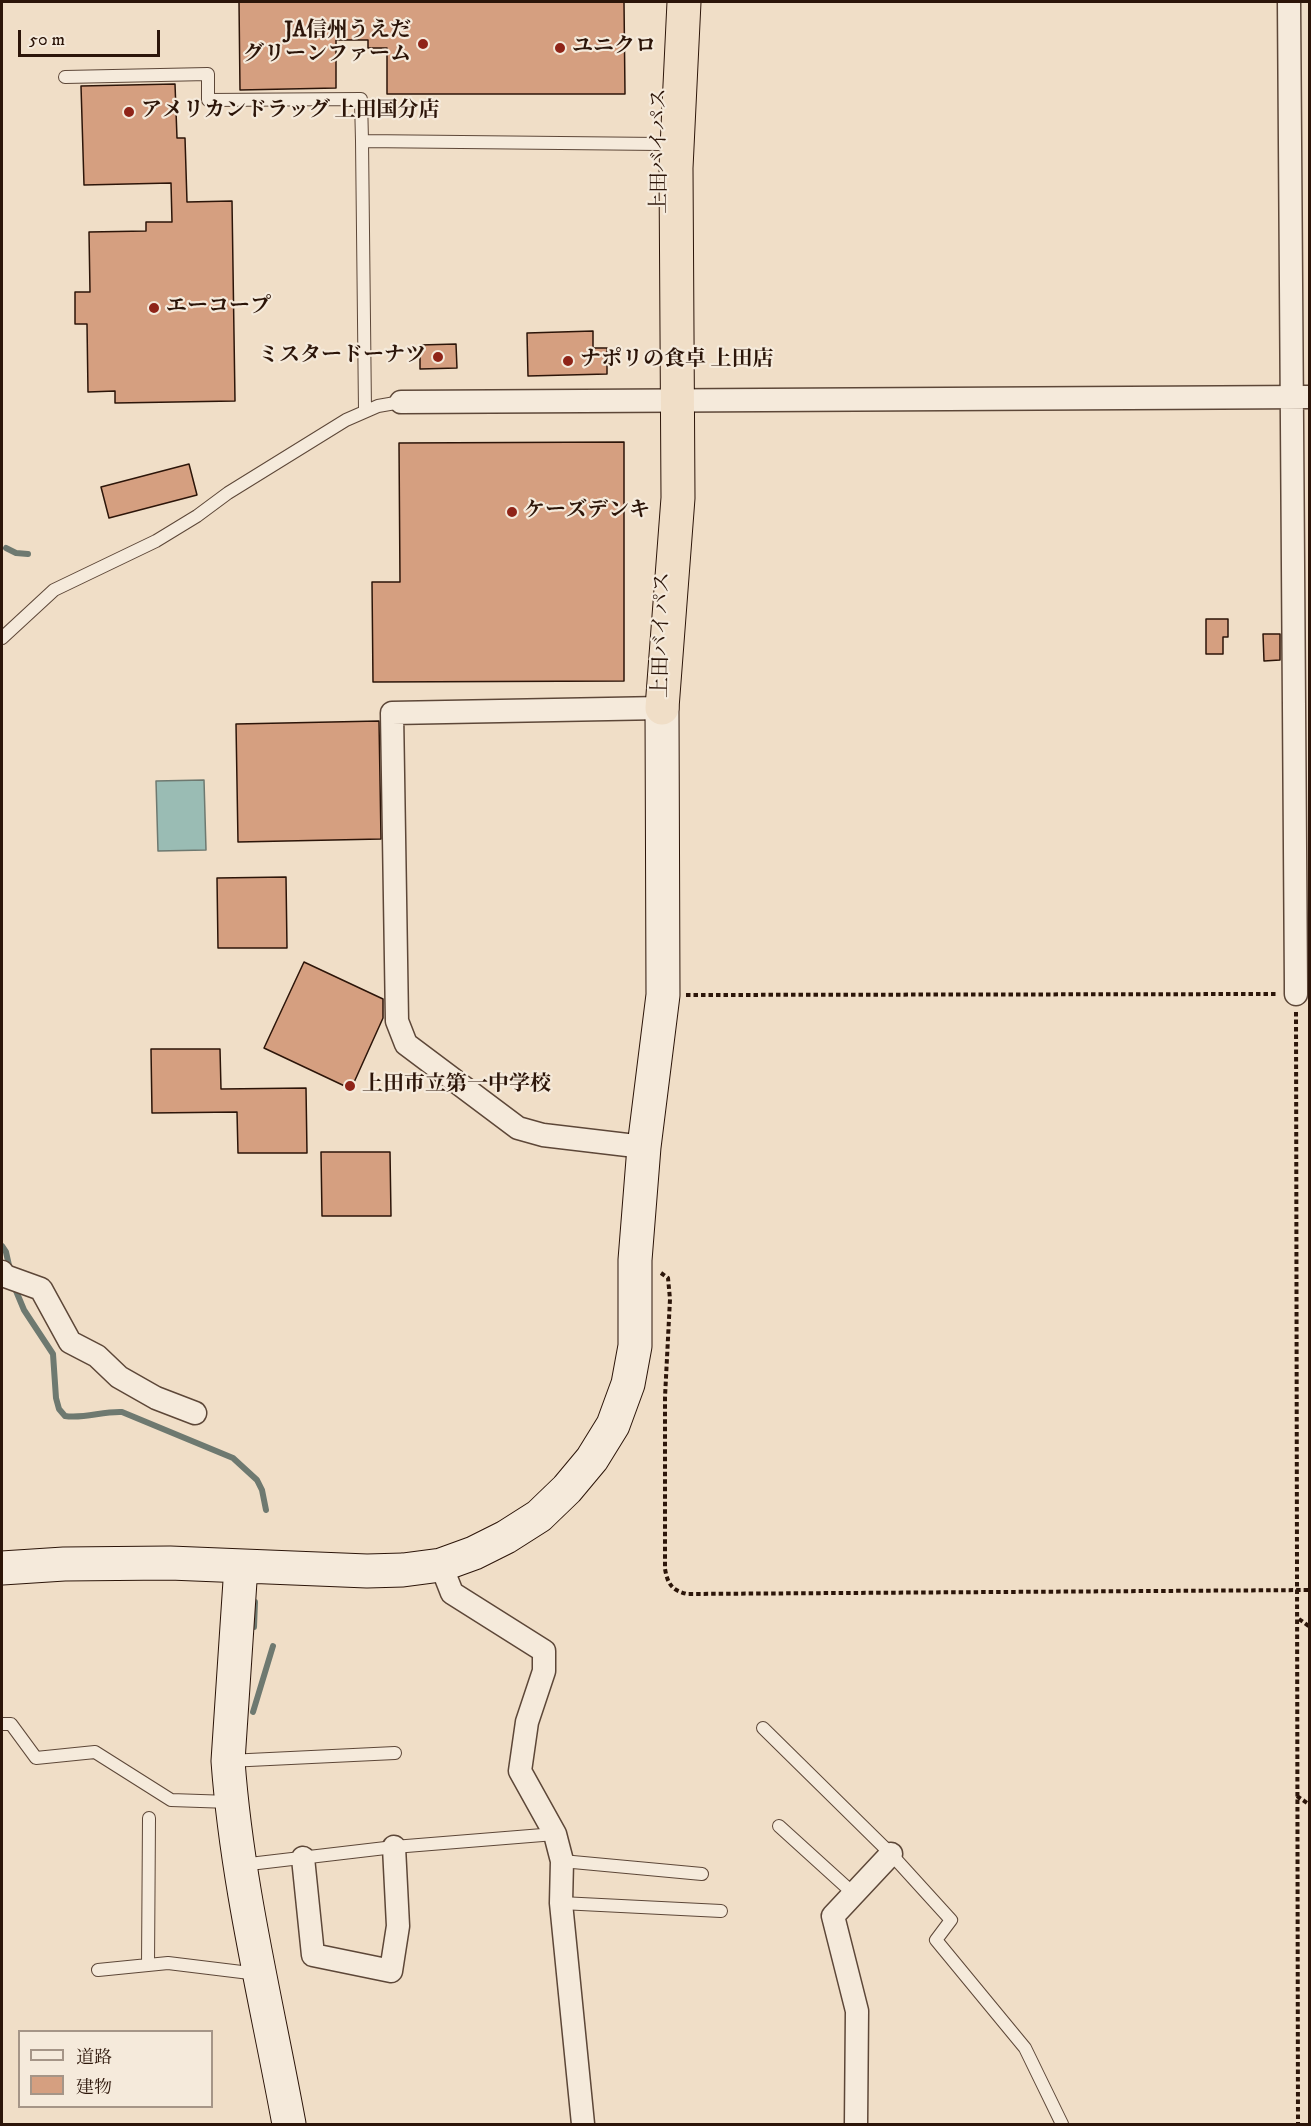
<!DOCTYPE html>
<html>
<head>
<meta charset="utf-8">
<style>
	body { margin:0 }
	#map { position:relative; width:1311px; height:2126px; overflow:hidden; background:#f0dec7; font-family:"IM FELL DW Pica","Noto Serif JP",serif }
	canvas { display:block }
	.frame { position:absolute; inset:0; border:3px solid #2c1509; pointer-events:none }
	.legend { position:absolute; left:18px; top:2030px; width:195px; height:78px; box-sizing:border-box; background:#f5eadb; border:2px solid #a59587; margin:0; padding:8px 10px; list-style:none; font-size:18px; color:#2c1509 }
	.legend li { display:flex; align-items:center; gap:12px; height:30px }
	.legend b { width:30px; border:2px solid #a59587 }
	.scale { position:absolute; left:18px; top:30px; width:142px; height:27px; box-sizing:border-box; border:3px solid #2c1509; border-top:0; padding-left:8px; font-size:18px; line-height:21px; white-space:nowrap; color:#2c1509; -webkit-text-stroke:4px #f5eadb; paint-order:stroke }
</style>
</head>
<body>
<div id="map">
<canvas width="1311" height="2126"></canvas>
<div class="frame"></div>
<ul class="legend">
<li><b style="height:8px;background:#f5eadb"></b>道路</li>
<li><b style="height:16px;background:#d59f80"></b>建物</li>
</ul>
<div class="scale">50 m</div>
</div>
<script>
const context = document.querySelector('canvas').getContext('2d');
context.lineJoin = 'round';
function fill(path, color) { context.fillStyle = color; context.fill(path, 'evenodd'); }
function stroke(path, color, width, dash) { context.strokeStyle = color; context.lineWidth = width; context.lineCap = dash ? 'butt' : 'round'; context.setLineDash(dash || []); context.stroke(path); }
function write(font, color, halo, rows, align = 'center') {
  context.font = font + ' "IM FELL DW Pica","Noto Serif JP",serif'; context.lineWidth = 4.5; context.setLineDash([]); context.textBaseline = 'middle'; context.strokeStyle = halo; context.fillStyle = color; for (const [text, x, y, turn = 0] of rows) {
    context.save(); context.translate(x, y); context.rotate((+turn || 0) * Math.PI / 180); context.textAlign = isNaN(turn) ? turn : align; if (halo) context.strokeText(text, 0, 0); context.fillText(text, 0, 0); context.restore();
  }
}
const water = new Path2D(`
	M204 780 206 850 158 851 156 781Z`);
const stream = new Path2D(`
	M6 548 16 553 28 554
	M2 1246 6 1252 10 1270
	M14 1286 24 1310 53 1354 56 1398 59 1409 65 1416C84 1419 103 1411 122 1412L233 1458 257 1480 262 1490 266 1510
	M254 1627 255 1602
	M253 1712 273 1646`);
const building = new Path2D(`
	M239 2H624L625 94H387V48H368V40H336V88L240 90Z
	M175 84 177 138H185L187 202 232 201 235 401 115 403V391L88 392 87 324H75V292H90L89 232 146 231V222H172L171 183 84 185 81 86Z
	M593 331V348H607V374L528 376 527 333Z
	M456 344 457 368 420 369V345Z
	M624 442V681L373 682 372 582H400L399 443Z
	M189 464 197 495 109 518 101 487Z
	M1206 619H1228V637H1223V654H1206Z
	M1263 634H1280V660L1264 661Z
	M379 721 381 839 238 842 236 724Z
	M286 877 287 948H218L217 878Z
	M304 962 383 999V1018L351 1089 264 1048Z
	M151 1049H220L221 1089 306 1088 307 1153H238L237 1112 152 1113Z
	M321 1152H390L391 1216H322Z`);
const path = new Path2D(`
	M686 995 1276 994
	M1296 1012 1298 2124
	M661 1273 668 1278 670 1299 665 1397V1569C668 1585 672 1590 687 1594L1310 1590
	M1299 1619 1310 1627
	M1297 1796 1310 1805`);
const lane = new Path2D(`
	M65 77 208 74V100L361 99 362 141 660 144
	M362 141 365 411
	M2 638 54 590 156 541 197 516 228 493 346 420 378 406 401 402
	M2 1724H11L36 1758 95 1752 171 1800 230 1802
	M763 1728 891 1854 951 1920 936 1940 1025 2048 1062 2124
	M228 1761 395 1753
	M779 1826 854 1894
	M562 1861 702 1874
	M241 1865 394 1847 555 1834
	M561 1903 721 1911
	M148 1965 149 1818
	M98 1970 168 1963 258 1974`);
const street = new Path2D(`
	M1289 2C1290 332 1295 663 1296 994
	M401 402 1310 397
	M644 1147 543 1135 518 1128 406 1044 397 1021 392 713 662 708
	M2 1272 5 1276 41 1289 70 1342 97 1356 119 1377 156 1398 195 1413
	M441 1565 452 1593 544 1651V1671L527 1722 520 1771 555 1834 562 1861 561 1903 583 2124
	M303 1858 313 1955 391 1971 398 1926 394 1847
	M856 2124 857 2011 833 1916 891 1854`);
const secondary = new Path2D(`
	M241 1566 228 1761C237 1884 267 2004 289 2124
	M2 1568 64 1564 170 1563 367 1571 403 1570 441 1565 474 1553 506 1537 539 1516 567 1489 592 1459 613 1425 628 1384 635 1346V1260L644 1147 663 995 662 708`);
const highway = new Path2D(`
	M662 708 678 498 676 168 684 2`);
const markers = [
	[423,44,6,"#8f2418"],
	[560,48,6,"#8f2418"],
	[129,112,6,"#8f2418"],
	[154,308,6,"#8f2418"],
	[438,357,6,"#8f2418"],
	[568,361,6,"#8f2418"],
	[512,512,6,"#8f2418"],
	[350,1086,6,"#8f2418"]
];
const poiNames = [
	["JA信州うえだ",411,32,"right"],
	["グリーンファーム",411,56,"right"],
	["ユニクロ",572,48],
	["アメリカンドラッグ 上田国分店",141,112],
	["エーコープ",166,308],
	["ミスタードーナツ",426,357,"right"],
	["ナポリの食卓 上田店",580,361],
	["ケーズデンキ",524,512],
	["上田市立第一中学校",362,1086]
];
const streetNames = [
	["上田バイパス",661,151,-90],
	["上田バイパス",663,635,-89]
];
fill(water, '#9abcb4');
stroke(water, '#6e7970', 1.5);
stroke(stream, '#6e7970', 6);
fill(building, '#d59f80');
stroke(building, '#2c1509', 1.5);
stroke(lane, '#5d4738', 14);
stroke(street, '#5d4738', 25);
stroke(secondary, '#2c1509', 35);
stroke(highway, '#2c1509', 35);
stroke(path, '#2c1509', 4, [4.5, 3]);
stroke(lane, '#f5eadb', 12);
stroke(street, '#f5eadb', 22);
stroke(secondary, '#f5eadb', 33);
stroke(highway, '#f0dec7', 33);
for (const [x, y, r, color] of markers) { const dot = new Path2D(); dot.arc(x, y, r, 0, 2 * Math.PI); context.fillStyle = color; context.fill(dot); stroke(dot, '#f5eadb', 2); }
write('bold 21px', '#2c1509', '#f5eadb', poiNames, 'left');
write('21px', '#2c1509', '#f5eadb', streetNames);
</script>
</body>
</html>
